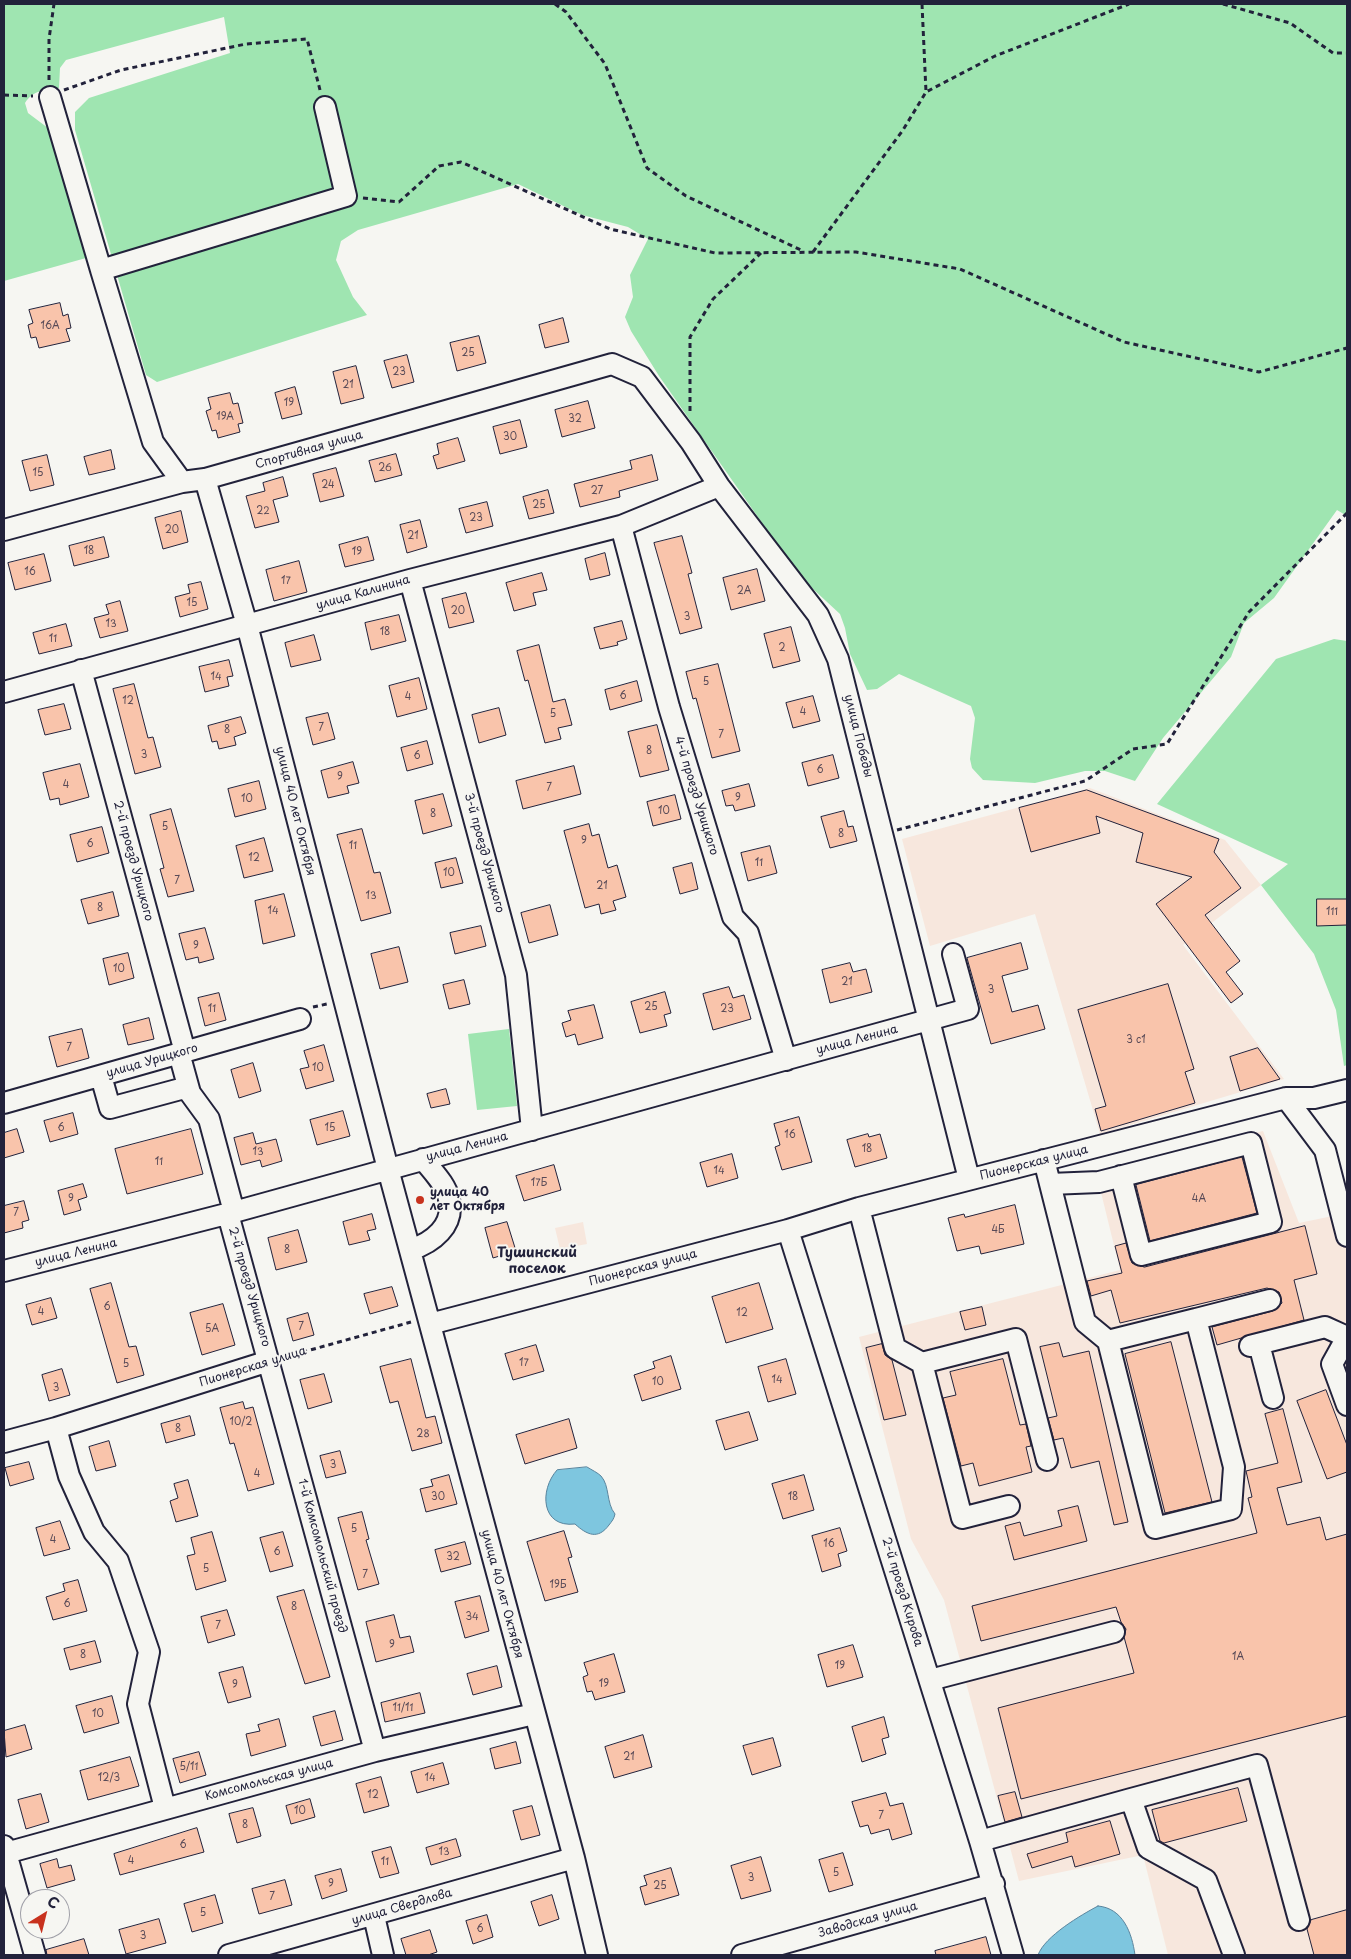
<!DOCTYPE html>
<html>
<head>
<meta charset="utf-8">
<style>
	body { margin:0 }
	#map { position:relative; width:1351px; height:1959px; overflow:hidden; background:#f6f6f2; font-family:"Playpen Sans",sans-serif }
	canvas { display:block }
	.frame { position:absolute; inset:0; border:5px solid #22223b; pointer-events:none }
	.north { position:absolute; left:20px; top:1889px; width:50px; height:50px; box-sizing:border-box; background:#f6f6f2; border:1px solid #a1a1a9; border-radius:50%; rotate:36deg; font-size:14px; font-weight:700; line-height:20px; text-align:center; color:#22223b }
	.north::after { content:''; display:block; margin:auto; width:18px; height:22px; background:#c8321e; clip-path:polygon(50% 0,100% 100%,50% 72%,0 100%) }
</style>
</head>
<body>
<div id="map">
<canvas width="1351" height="1959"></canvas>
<div class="frame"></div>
<div class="north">С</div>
</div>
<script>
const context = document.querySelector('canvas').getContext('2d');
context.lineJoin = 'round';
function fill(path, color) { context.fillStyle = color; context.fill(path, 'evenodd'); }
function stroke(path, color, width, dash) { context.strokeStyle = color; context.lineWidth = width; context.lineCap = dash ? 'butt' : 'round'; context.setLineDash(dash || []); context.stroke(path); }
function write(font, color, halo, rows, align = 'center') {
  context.font = font + ' "Playpen Sans",sans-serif'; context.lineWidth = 4; context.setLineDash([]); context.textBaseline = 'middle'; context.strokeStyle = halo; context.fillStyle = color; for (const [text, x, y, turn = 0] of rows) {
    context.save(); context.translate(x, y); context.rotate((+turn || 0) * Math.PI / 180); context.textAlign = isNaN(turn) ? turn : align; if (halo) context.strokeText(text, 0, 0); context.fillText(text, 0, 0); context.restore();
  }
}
const built = new Path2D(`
	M1090 788 1225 840 1261 885 1183 945 1284 1079 1100 1134 1035 914 930 946 902 839Z
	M1263 1131 1299 1223 1347 1213V1955H1168L1143 1855 1019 1881 944 1600 911 1539 859 1337 1120 1270 1096 1172Z
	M583 1222 587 1244 560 1249 555 1228Z`);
const green = new Path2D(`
	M4 4H1347V516L1337 510 1274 598 1244 623 1231 657 1163 738 1135 781 1105 771H1085L1035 783 983 780 972 768 970 759 975 718 971 706 899 674 877 689 867 690 850 654 845 628 840 614 800 577 659 376 631 331 625 317 633 297 630 275 648 239 628 227 582 215 518 184 358 230 341 241 336 260 353 297 367 315 157 382 146 375 75 130V112L89 98 230 53 224 17 66 60 60 68 59 88C44 91 34 89 25 103L28 113 52 131 86 258 4 281Z
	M1334 639 1347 641V1065L1344 1066 1336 1010 1314 954 1261 885 1288 864 1157 804 1276 659Z
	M509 1029 517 1106 477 1110 468 1034Z`);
const water = new Path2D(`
	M587 1467C592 1470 598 1473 601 1476 610 1486 606 1503 615 1514 614 1519 612 1521 609 1525 598 1540 587 1535 575 1524 541 1528 539 1490 557 1470Z
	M1098 1906C1123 1908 1132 1933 1135 1955H1038C1045 1936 1081 1915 1098 1906Z`);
const building = new Path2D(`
	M60 303 63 316 68 314 71 328 66 329 70 341 39 348 36 337 31 338 28 325 33 323 29 310Z
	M563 318 569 342 545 348 539 325Z
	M479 336 486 363 457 371 450 343Z
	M407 355 414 382 392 388 384 361Z
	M356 366 364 398 341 404 333 372Z
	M295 387 302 414 282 419 275 393Z
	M230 393 233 404 238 403 243 423 238 424 240 432 218 438 216 430 212 431 206 411 211 409 208 398Z
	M588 401 595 428 562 437 555 410Z
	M520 420 527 447 500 454 493 427Z
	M458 438 465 461 437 469 433 456 439 454 437 444Z
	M111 450 115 469 89 475 84 457Z
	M396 454 402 475 375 482 369 461Z
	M47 455 54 485 30 491 22 461Z
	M652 455 658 480 619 491 620 497 580 507 574 484 632 469 630 461Z
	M336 468 344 496 320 502 313 474Z
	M283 477 288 496 273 500 279 522 255 528 246 496 265 491 263 483Z
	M548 490 554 513 529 519 523 497Z
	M487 502 493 526 466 533 459 509Z
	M181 511 188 542 163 549 155 518Z
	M420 520 427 547 407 553 400 525Z
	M682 536 692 573 688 574 702 628 680 634 654 543Z
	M104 537 109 557 74 566 69 546Z
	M368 537 374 560 345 567 339 545Z
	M605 553 610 575 590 580 585 559Z
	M44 554 51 581 15 590 8 563Z
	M299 561 307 592 274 601 266 570Z
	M757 569 765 601 731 610 723 578Z
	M542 573 547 590 533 593 536 605 514 611 506 583Z
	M201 582 208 609 180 617 175 597 190 593 188 585Z
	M466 593 474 622 449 628 442 599Z
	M120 601 128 631 100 638 94 618 109 614 106 605Z
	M399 615 406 641 371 650 365 623Z
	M622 621 627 639 617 642 618 645 600 649 594 628Z
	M66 624 72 646 39 654 33 633Z
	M791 627 800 661 773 668 764 634Z
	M314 635 321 660 291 667 285 643Z
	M539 645 553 702 565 699 572 725 558 728 561 739 545 743 528 680 525 681 517 651Z
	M229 660 233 676 227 677 229 686 205 692 199 667Z
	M718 664 740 751 712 758 696 698 693 699 686 672Z
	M419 678 427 709 397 717 389 686Z
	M637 681 642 701 610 710 605 690Z
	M134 684 148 738 153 737 161 767 135 774 113 689Z
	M813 696 820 721 793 728 786 703Z
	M64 704 71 729 45 735 38 710Z
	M499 708 506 735 479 743 472 715Z
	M328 713 335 739 313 745 306 718Z
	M241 717 246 733 234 737 236 745 219 749 217 741 212 742 208 726Z
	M657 725 669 770 640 777 628 732Z
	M427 741 433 764 407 771 401 748Z
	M833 755 839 778 808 786 802 763Z
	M353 762 359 783 347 786 349 793 328 798 321 771Z
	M80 764 89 797 60 805 59 798 50 800 43 773Z
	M574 766 581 794 523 809 516 781Z
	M259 781 266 809 235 817 228 789Z
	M749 784 755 806 735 811 733 805 726 806 722 791Z
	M1087 790 1219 839 1214 852 1241 888 1205 915 1240 961 1226 972 1243 994 1231 1003 1156 904 1192 877 1136 862 1143 833 1096 816 1100 833 1031 852 1019 808Z
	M443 794 452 826 423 834 415 801Z
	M675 795 681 819 653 826 647 802Z
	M171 809 194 891 168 897 160 869 164 868 150 815Z
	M844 811 848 827 853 826 857 841 830 848 821 817Z
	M589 824 592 836 599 834 608 868 617 865 626 897 613 901 616 910 601 914 599 904 585 908 564 831Z
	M102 827 109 853 77 862 70 835Z
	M362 829 374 873 380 872 391 913 361 921 337 835Z
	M264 838 273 871 244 878 236 846Z
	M770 846 777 873 748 881 741 853Z
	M456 858 463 883 441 888 435 863Z
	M692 863 698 889 680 894 673 868Z
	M113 892 119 916 88 924 81 900Z
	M284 894 295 936 263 944 255 901Z
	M1317 899H1347V925L1317 926Z
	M550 905 558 935 529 943 521 913Z
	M481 926 486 946 455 954 450 933Z
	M205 928 214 959 199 963 198 957 186 960 179 934Z
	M1021 943 1028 969 1002 976 1012 1012 1038 1005 1045 1029 991 1044 967 958Z
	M399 947 408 982 380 989 371 954Z
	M128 953 134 978 109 985 103 959Z
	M850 963 853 972 866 969 872 992 830 1003 822 970Z
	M464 980 470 1004 449 1009 443 985Z
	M1168 984 1194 1069 1185 1072 1195 1103 1101 1131 1095 1109 1106 1106 1078 1010Z
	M729 987 733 998 744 995 751 1019 713 1030 703 994Z
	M665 992 671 1013 664 1015 667 1026 640 1033 631 1002Z
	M219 993 226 1020 205 1026 198 998Z
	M594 1005 603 1038 578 1045 575 1034 566 1037 562 1023 571 1020 568 1011Z
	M149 1018 154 1039 128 1045 123 1025Z
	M82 1029 89 1058 57 1067 49 1037Z
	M324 1045 334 1081 306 1089 300 1069 309 1067 304 1051Z
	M1258 1048 1280 1079 1240 1091 1230 1057Z
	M253 1063 261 1091 239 1098 231 1070Z
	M446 1089 450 1104 431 1108 427 1094Z
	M343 1111 350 1136 317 1145 310 1120Z
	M73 1113 78 1134 50 1142 44 1121Z
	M799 1117 812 1162 782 1170 775 1147 780 1145 774 1124Z
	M17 1129 24 1152 4 1158V1133Z
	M191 1129 203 1174 127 1194 115 1149Z
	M253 1133 256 1144 276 1139 282 1161 262 1167 260 1160 241 1165 234 1138Z
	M868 1134 869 1137 880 1134 887 1158 855 1167 847 1140Z
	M732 1154 738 1178 707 1187 700 1163Z
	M1242 1157 1257 1213 1150 1241 1136 1185Z
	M554 1165 561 1190 524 1201 516 1176Z
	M83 1184 87 1197 78 1200 81 1210 64 1215 58 1191Z
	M24 1201 29 1220 22 1222 23 1228 4 1233V1206Z
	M1015 1205 1024 1244 981 1254 979 1246 957 1251 948 1218 964 1214 965 1217Z
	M372 1214 376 1229 367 1231 370 1240 349 1245 343 1222Z
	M507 1222 516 1251 493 1258 485 1228Z
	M1305 1226 1317 1274 1294 1280 1304 1320 1217 1345 1212 1327 1273 1311 1282 1303 1279 1292 1267 1288 1120 1323 1111 1290 1091 1296 1087 1281 1122 1273 1115 1246 1126 1243 1132 1263 1144 1267Z
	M298 1230 307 1262 276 1270 268 1238Z
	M111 1283 129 1347 136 1346 144 1375 117 1383 90 1289Z
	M759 1283 773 1329 726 1343 712 1297Z
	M392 1287 398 1306 370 1314 364 1294Z
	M51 1298 57 1318 32 1325 26 1305Z
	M223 1304 235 1345 202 1355 190 1313Z
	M982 1307 986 1325 965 1330 960 1312Z
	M308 1313 314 1335 293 1341 287 1319Z
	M1171 1342 1212 1502 1165 1513 1125 1354Z
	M1059 1343 1063 1357 1089 1351 1128 1522 1114 1525 1099 1461 1071 1468 1063 1438 1054 1440 1048 1418 1057 1416 1040 1347Z
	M882 1344 885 1355 892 1360 906 1415 884 1420 866 1348Z
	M536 1345 544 1371 513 1380 505 1354Z
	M671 1356 681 1389 642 1401 634 1375 655 1368 653 1362Z
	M411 1359 426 1418 435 1416 442 1443 412 1451 398 1401 390 1403 380 1367Z
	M786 1359 796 1394 768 1402 758 1367Z
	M1003 1359 1020 1425 1026 1424 1031 1446 1026 1447 1032 1472 979 1486 973 1463 961 1466 943 1398 956 1395 950 1372Z
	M62 1369 70 1395 49 1401 42 1375Z
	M324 1374 332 1402 308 1409 300 1380Z
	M1326 1390 1347 1445V1472L1327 1479 1297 1401Z
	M243 1402 245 1409 253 1407 274 1484 248 1491 234 1443 230 1444 220 1408Z
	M1283 1409 1302 1482 1277 1488 1287 1525 1320 1517 1326 1540 1347 1534V1716L1021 1799 998 1708 1134 1673 1124 1637 1126 1629 1121 1622 1116 1607 981 1641 972 1606 1257 1533 1248 1498 1252 1497 1246 1471 1278 1463 1265 1414Z
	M749 1412 758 1440 725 1450 716 1421Z
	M190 1416 195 1435 166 1443 161 1424Z
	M569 1419 577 1448 525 1464 516 1435Z
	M109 1441 116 1466 96 1471 89 1447Z
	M340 1451 346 1473 326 1478 320 1456Z
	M29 1462 34 1479 10 1486 5 1468Z
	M449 1475 457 1504 426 1512 420 1489 433 1486 431 1480Z
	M804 1475 814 1510 783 1519 772 1484Z
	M188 1480 198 1516 176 1522 170 1501 178 1498 174 1484Z
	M1078 1506 1087 1541 1014 1560 1005 1526 1020 1522 1024 1536 1062 1526 1058 1511Z
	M362 1512 369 1539 366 1540 379 1584 358 1590 338 1518Z
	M60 1521 70 1549 44 1556 36 1528Z
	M840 1528 847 1551 838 1554 841 1566 822 1572 812 1536Z
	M564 1531 572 1557 568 1558 578 1592 545 1601 527 1542Z
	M212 1532 226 1581 196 1590 187 1556 195 1554 191 1538Z
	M283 1532 293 1566 270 1572 260 1538Z
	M465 1542 471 1564 441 1572 435 1550Z
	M78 1580 87 1611 53 1620 46 1597 65 1591 63 1584Z
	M304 1590 330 1677 305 1684 277 1597Z
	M480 1596 489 1631 465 1638 455 1602Z
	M227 1610 235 1635 208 1643 201 1617Z
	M394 1615 400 1638 410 1636 414 1652 376 1662 366 1622Z
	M95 1641 101 1662 70 1670 64 1649Z
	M853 1645 863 1677 827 1687 818 1655Z
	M614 1654 625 1692 595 1700 592 1691 587 1692 583 1677 588 1675 584 1663Z
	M497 1666 502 1687 473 1695 467 1674Z
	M243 1667 251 1697 228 1703 219 1673Z
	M420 1693 425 1713 385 1722 381 1703Z
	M112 1696 119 1723 84 1733 76 1706Z
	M335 1711 343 1740 321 1746 313 1717Z
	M884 1717 889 1737 882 1739 886 1754 862 1762 852 1727Z
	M279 1719 286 1746 251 1756 246 1734 260 1731 258 1725Z
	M25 1725 32 1749 6 1757 4 1731Z
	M643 1735 652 1767 614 1778 605 1747Z
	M773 1738 781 1766 752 1775 743 1746Z
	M516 1742 521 1763 495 1769 490 1749Z
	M199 1752 206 1775 180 1783 173 1759Z
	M130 1757 139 1786 88 1800 80 1771Z
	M443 1763 449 1784 417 1793 411 1772Z
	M381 1777 389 1806 364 1813 356 1784Z
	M1238 1788 1247 1821 1164 1843 1160 1841 1152 1810Z
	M1015 1792 1022 1817 1005 1822 998 1796Z
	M886 1793 890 1806 903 1803 912 1834 892 1840 889 1829 871 1834 868 1825 860 1827 852 1802Z
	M41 1794 49 1822 26 1829 18 1800Z
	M310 1799 315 1817 291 1824 286 1806Z
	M532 1806 540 1835 521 1840 513 1811Z
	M253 1808 261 1836 237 1843 229 1814Z
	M1110 1821 1120 1854 1075 1867 1072 1856 1032 1868 1027 1854 1068 1842 1066 1833Z
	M197 1828 204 1852 120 1875 114 1854Z
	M456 1839 461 1856 431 1865 426 1848Z
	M391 1847 399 1873 380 1878 372 1852Z
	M843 1853 853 1885 829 1892 819 1860Z
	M761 1857 771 1891 741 1899 731 1866Z
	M57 1859 59 1868 71 1865 75 1880 47 1888 40 1864Z
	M671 1868 679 1895 645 1905 640 1887 647 1885 644 1876Z
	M341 1869 347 1891 322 1899 315 1876Z
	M285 1880 292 1905 259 1914 252 1889Z
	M215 1895 223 1923 192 1932 184 1904Z
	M552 1895 559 1919 539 1926 531 1902Z
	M1347 1910V1955H1314L1307 1929 1311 1920Z
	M487 1915 493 1937 473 1944 466 1921Z
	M159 1919 166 1943 126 1954 119 1930Z
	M430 1930 437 1952 428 1955H406L401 1939Z
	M986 1937 991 1955H936L935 1951Z
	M84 1939 89 1955H47L46 1950Z`);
const path = new Path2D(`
	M555 4 566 12 605 64 647 168 686 196 803 251
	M922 4 926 92
	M1223 4 1290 23 1333 53H1347
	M49 80V39L54 4
	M64 90 121 70 246 44 307 39 320 90
	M4 95 33 96
	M363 198 399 202 439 166 461 162 610 229 715 253 856 252 960 269 1124 342 1259 372 1347 348
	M813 252 903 130 926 92 995 56 1129 4
	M690 411V337L713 299 761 253
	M897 830 1085 781 1133 749 1167 744 1249 612 1347 513
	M313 1007 327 1004
	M285 1357 411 1322`);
const minor = new Path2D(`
	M50 97 101 270
	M205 479 247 625 388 1169 574 1858 597 1955
	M182 482 153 442 101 270 346 196 325 107
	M621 526 669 707 733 917 748 933 786 1060
	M4 530 182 482 205 479 612 364 642 377 691 442 719 486 818 615 838 659 969 1179
	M410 580 516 975 532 1130
	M81 670 185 1052
	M4 692 410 580 621 526 719 486
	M179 1053 190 1093 209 1119 234 1212
	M101 1076 110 1108 188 1087
	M1286 1098 1325 1150 1347 1236
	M4 1103 300 1019
	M1044 1160 1085 1322 1108 1341 1155 1528 1231 1509 1234 1467 1196 1319 1270 1300
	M1050 1184 1099 1182 1251 1143 1271 1222 1141 1255 1121 1176
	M859 1208 895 1348 922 1363 962 1518 1009 1506
	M228 1214 375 1751
	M788 1230 980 1841 1013 1955
	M410 1250C432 1243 455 1226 449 1199 446 1184 432 1171 423 1159
	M4 1271 234 1212 968 1009 953 954
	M430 1324 788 1230 859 1208 1286 1098H1314L1347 1090
	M1347 1337 1332 1364 1347 1405
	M1108 1341 1196 1319
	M1259 1344 1273 1398
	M1250 1346 1325 1327 1347 1337
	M922 1363 1016 1339 1047 1460
	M56 1428 69 1476 94 1532 118 1561 149 1652 138 1704 165 1808
	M4 1442 56 1428 269 1361
	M930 1680 1114 1632
	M1131 1799 1257 1765 1299 1920
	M980 1841 1131 1799 1148 1848 1206 1880 1234 1955
	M4 1846 35 1955
	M6 1853 375 1751 534 1714
	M374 1916 383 1955
	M229 1955 574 1858
	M742 1955 994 1884`);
const markers = [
	[420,1200,5,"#c8321e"]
];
const numberNames = [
	["16А",50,326],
	["25",468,353],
	["23",399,372],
	["21",348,385],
	["19",289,403],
	["19А",225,417],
	["32",575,419],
	["30",510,437],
	["26",385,468],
	["15",38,473],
	["24",328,485],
	["27",597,491],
	["25",539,505],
	["22",263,511],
	["23",476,518],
	["20",172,530],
	["21",413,536],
	["18",89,551],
	["19",357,552],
	["16",30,572],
	["17",286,581],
	["2А",744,591],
	["15",192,603],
	["20",458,611],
	["3",687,617],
	["13",111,624],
	["18",385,632],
	["11",53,639],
	["2",782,648],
	["14",216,677],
	["5",706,682],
	["6",623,696],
	["4",408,697],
	["12",128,701],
	["4",803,712],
	["5",553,714],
	["7",321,728],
	["8",227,730],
	["7",721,735],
	["8",649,751],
	["3",144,755],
	["6",417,756],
	["6",820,770],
	["9",340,777],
	["4",66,785],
	["7",549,788],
	["9",738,798],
	["10",247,799],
	["10",664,811],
	["8",433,814],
	["5",165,827],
	["8",841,834],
	["9",584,841],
	["6",90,844],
	["11",353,846],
	["12",254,858],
	["11",759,863],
	["10",449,873],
	["7",177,881],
	["21",602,886],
	["13",371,896],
	["8",100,908],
	["14",273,911],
	["111",1332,912],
	["9",196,946],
	["10",119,969],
	["21",847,982],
	["3",991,990],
	["25",651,1007],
	["11",212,1009],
	["23",727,1009],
	["3 с1",1136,1040],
	["7",69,1048],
	["10",318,1068],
	["6",61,1128],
	["15",330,1128],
	["16",790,1135],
	["18",867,1149],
	["13",258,1152],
	["11",159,1162],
	["14",719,1171],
	["17Б",539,1183],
	["9",71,1199],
	["4А",1199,1199],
	["7",16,1213],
	["4Б",998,1230],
	["8",287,1250],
	["6",107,1307],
	["4",41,1312],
	["12",742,1313],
	["7",301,1327],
	["5А",212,1329],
	["17",524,1363],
	["5",126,1364],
	["14",777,1380],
	["10",658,1382],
	["3",56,1388],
	["10/2",241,1422],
	["8",178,1429],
	["28",423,1434],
	["3",333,1465],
	["4",257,1474],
	["30",438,1497],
	["18",793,1497],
	["5",354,1529],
	["4",53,1540],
	["16",829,1544],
	["6",277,1552],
	["32",453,1557],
	["5",206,1569],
	["7",365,1575],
	["19Б",558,1585],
	["6",67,1604],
	["8",294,1607],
	["34",472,1617],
	["7",218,1626],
	["9",392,1645],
	["8",83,1655],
	["1А",1238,1657],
	["19",840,1666],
	["19",604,1684],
	["9",235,1685],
	["11/11",403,1708],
	["10",98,1714],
	["21",629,1757],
	["5/11",189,1767],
	["12/3",109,1778],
	["14",430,1778],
	["12",373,1795],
	["10",300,1811],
	["7",881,1816],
	["8",245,1825],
	["6",183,1845],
	["13",444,1852],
	["4",131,1861],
	["11",385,1862],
	["5",836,1873],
	["3",751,1878],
	["9",331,1884],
	["25",660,1886],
	["7",272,1897],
	["5",203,1913],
	["6",480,1929],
	["3",143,1936]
];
const streetNames = [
	["Спортивная улица",309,450,-16],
	["улица Калинина",363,593,-16],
	["улица Победы",858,736,76],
	["4-й проезд Урицкого",696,796,73],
	["улица 40 лет Октября",295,811,76],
	["3-й проезд Урицкого",484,853,75],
	["2-й проезд Урицкого",133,861,75],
	["улица Ленина",857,1040,-15],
	["улица Урицкого",152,1061,-16],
	["улица Ленина",467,1147,-15],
	["Пионерская улица",1034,1163,-14],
	["улица Ленина",76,1253,-14],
	["Пионерская улица",643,1268,-15],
	["2-й проезд Урицкого",249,1287,74],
	["Пионерская улица",253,1367,-17],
	["1-й Комсомольский проезд",322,1556,75],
	["2-й проезд Кирова",902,1592,73],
	["улица 40 лет Октября",502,1594,75],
	["Комсомольская улица",269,1780,-15],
	["улица Свердлова",402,1907,-16],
	["Заводская улица",868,1920,-16]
];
const poiNames = [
	["улица 40",430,1193],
	["лет Октября",430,1207]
];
const neighbourhoodNames = [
	["Тушинский",537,1253],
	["поселок",537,1269]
];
fill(built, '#f7e7dd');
fill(green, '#9fe5b1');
fill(water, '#7ec6df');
stroke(water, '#59849d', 1);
fill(building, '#f9c4ab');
stroke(building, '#22223b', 1);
stroke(minor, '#22223b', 24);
stroke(path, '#22223b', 3, [5, 4]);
stroke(minor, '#f6f6f2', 20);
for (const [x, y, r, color] of markers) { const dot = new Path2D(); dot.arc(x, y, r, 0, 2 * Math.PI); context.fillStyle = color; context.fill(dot); stroke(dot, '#f6f6f2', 2); }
write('10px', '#584a57', null, numberNames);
write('12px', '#22223b', '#f6f6f2', streetNames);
write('bold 12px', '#22223b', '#f6f6f2', poiNames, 'left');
write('bold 14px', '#22223b', '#f6f6f2', neighbourhoodNames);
</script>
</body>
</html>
